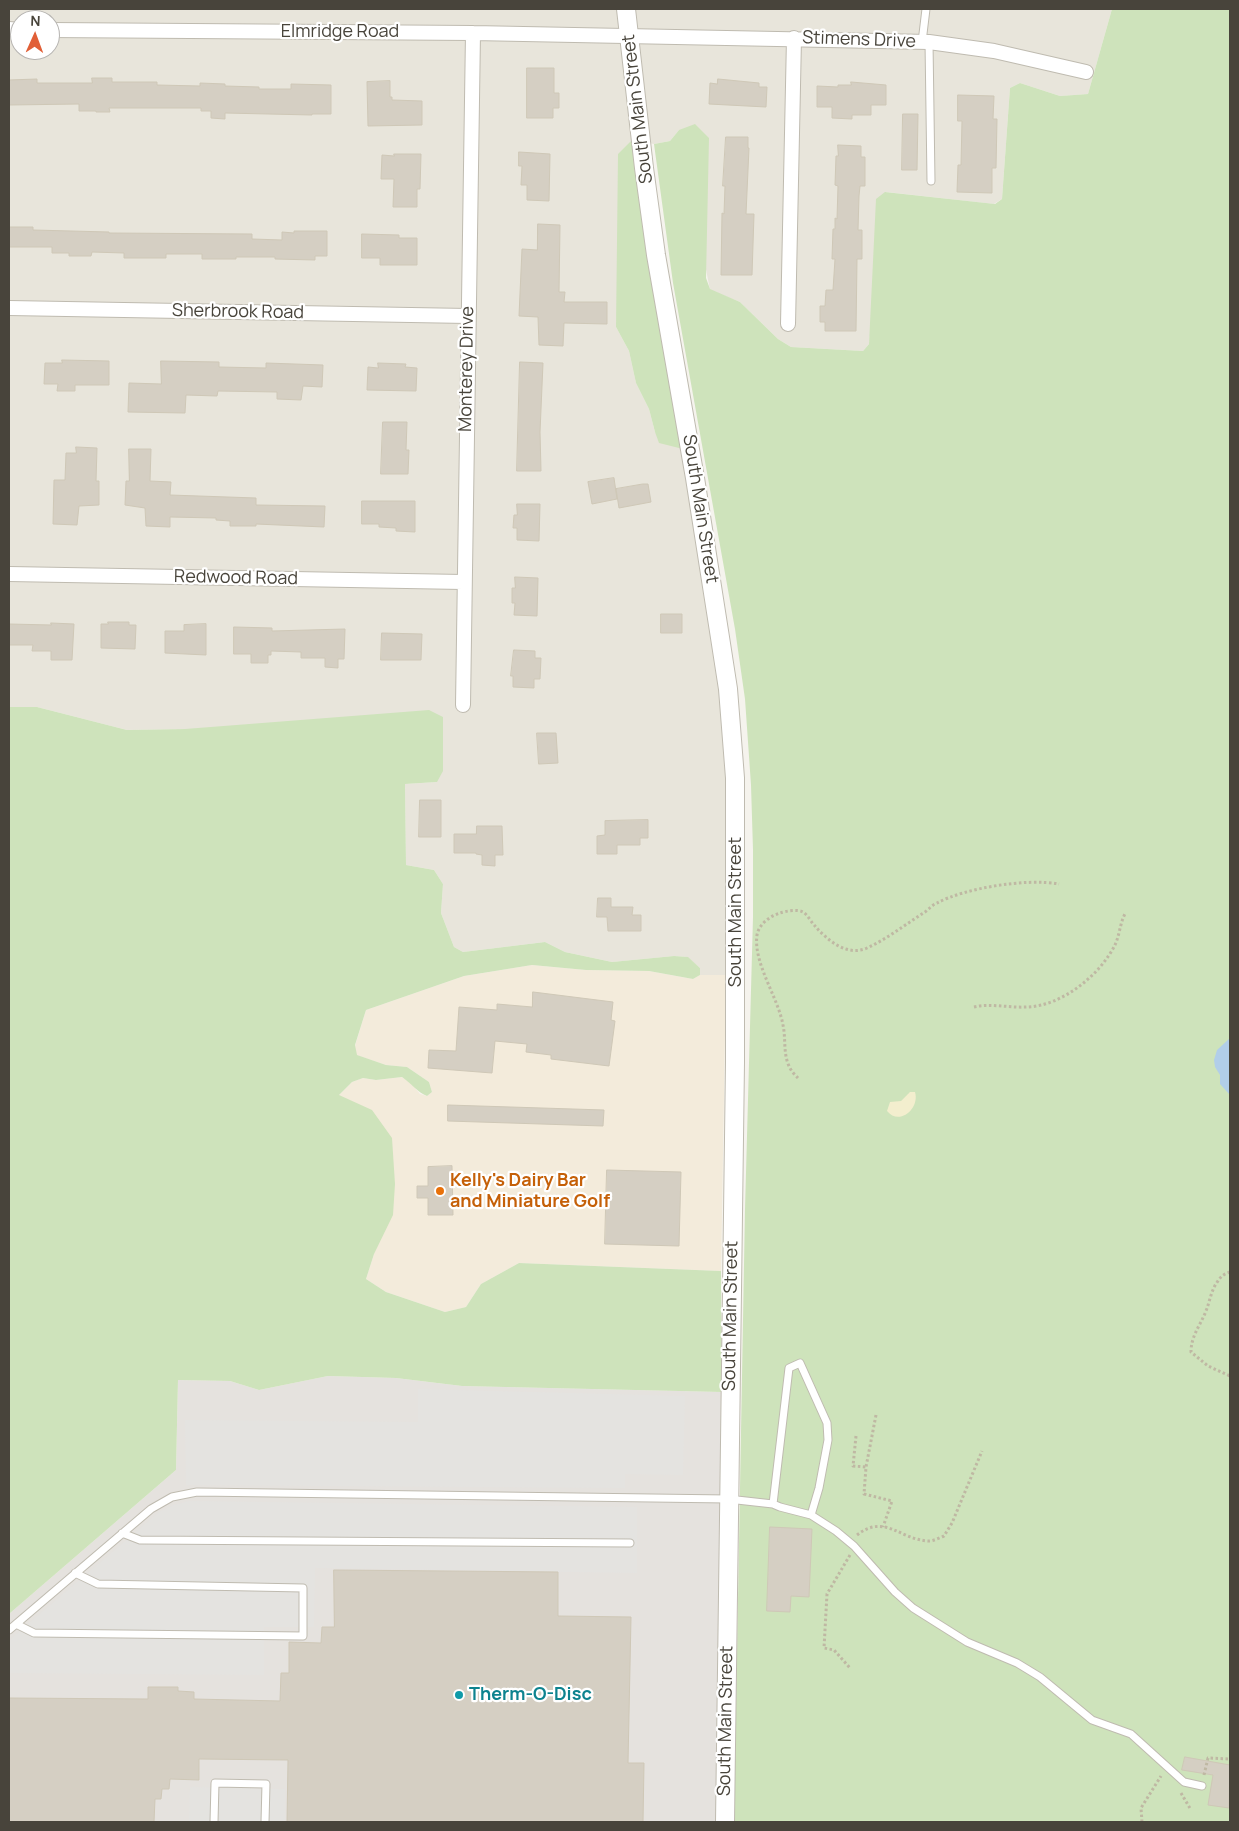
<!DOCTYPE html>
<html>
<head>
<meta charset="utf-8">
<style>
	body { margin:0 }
	#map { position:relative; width:1239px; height:1831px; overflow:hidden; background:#f5f3ed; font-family:Manrope,sans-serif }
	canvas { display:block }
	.frame { position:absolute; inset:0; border:10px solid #48443b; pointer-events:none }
	.north { position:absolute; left:10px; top:10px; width:50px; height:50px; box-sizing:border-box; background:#fff; border:1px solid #b6b4b1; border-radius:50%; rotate:2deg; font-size:14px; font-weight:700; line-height:20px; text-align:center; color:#48443b }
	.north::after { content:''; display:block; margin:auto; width:18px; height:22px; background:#e15f37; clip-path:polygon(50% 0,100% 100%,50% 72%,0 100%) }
</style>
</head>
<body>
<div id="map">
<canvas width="1239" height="1831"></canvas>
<div class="frame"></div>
<div class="north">N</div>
</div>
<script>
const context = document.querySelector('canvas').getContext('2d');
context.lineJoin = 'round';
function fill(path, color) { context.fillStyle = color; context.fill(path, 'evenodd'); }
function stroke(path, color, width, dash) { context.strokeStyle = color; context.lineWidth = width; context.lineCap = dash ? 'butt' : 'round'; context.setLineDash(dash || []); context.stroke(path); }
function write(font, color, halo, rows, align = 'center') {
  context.font = font + ' Manrope,sans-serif'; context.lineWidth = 4.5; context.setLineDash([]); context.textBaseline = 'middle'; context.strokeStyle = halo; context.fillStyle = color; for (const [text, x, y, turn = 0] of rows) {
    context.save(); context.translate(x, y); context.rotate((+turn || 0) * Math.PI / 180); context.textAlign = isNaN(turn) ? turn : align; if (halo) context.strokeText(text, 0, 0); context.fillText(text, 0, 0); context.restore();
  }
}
const residential = new Path2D(`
	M9 9H1112L1088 94 1060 96 1020 83 1010 88 1002 199 994 204 886 192 869 344 863 351 791 347 778 339 740 302 710 290 679 130 670 141 654 144 632 140 616 327 629 351 636 383 649 409 655 432 683 449 726 714 730 816 726 975H700V968L687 957 674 956 612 962 565 952 545 942 463 952 454 947 441 913 443 884 434 870 406 865 405 784 437 782 185 729 127 730 37 707H9ZM20 20H50V50H20Z`);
const commercial = new Path2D(`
	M532 965 586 970 649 971 693 979 700 975H726L721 1271 519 1263 481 1284 466 1307 445 1312 386 1292 366 1279 374 1254 339 1095 352 1082 363 1078 376 1080 402 1077 411 1083 420 1094 427 1096 432 1092 429 1082 407 1067 386 1065 356 1055 355 1046 366 1010 464 976Z`);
const industrial = new Path2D(`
	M328 1376 396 1378 462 1386 722 1392 716 1822H9V1614L176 1470 178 1380 230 1381 259 1390Z`);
const green = new Path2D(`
	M1112 9H1230V1822H734L745 1209 753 917V850L751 785 745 699 735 629 673 283 654 144 670 141 679 130 695 124 709 138 706 278 710 289 740 302 778 339 791 347 863 351 869 344 876 199 885 192 995 204 1002 199 1010 88 1020 83 1060 96 1088 94Z
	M632 140 644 232 683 449 659 443 655 432 649 409 636 383 629 351 616 327 618 154Z
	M9 707H37L127 730 185 729 429 710 443 717V771L437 782 405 784 406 865 434 870 443 884 441 913 454 947 463 952 545 942 565 952 612 962 674 956 688 957 700 968V975L693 979 649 971 586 970 532 965 464 976 366 1010 355 1045 357 1055 386 1065 407 1067 429 1082 432 1092 427 1096C417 1092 411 1083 402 1077L376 1080 363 1078 352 1082 339 1095 372 1110 392 1138 395 1184 393 1215 374 1254 366 1279 386 1292 445 1312 466 1307 481 1284 519 1263 721 1271 722 1392 462 1386 396 1378 328 1376 259 1390 230 1381 178 1380 176 1470 9 1614Z`);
const sand = new Path2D(`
	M910 1092H915C920 1109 899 1126 887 1111L890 1102 901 1101Z`);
const parking = new Path2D(`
	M418 1389 685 1396 683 1475 625 1474V1488L186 1485 185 1420 418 1422Z
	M189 1501 637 1507V1573L315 1568 314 1627H264V1675L9 1673V1640L159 1512 174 1505Z
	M190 1787 285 1789V1822H189Z`);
const water = new Path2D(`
	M1230 1038V1095L1220 1084V1075L1215 1067 1214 1060 1217 1050Z`);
const building = new Path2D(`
	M527 68H554V93H559V108H553V118H527Z
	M92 78H112V82H157V85L200 86V83L225 84V86L259 87V89H291V84L331 85V114H312V115L225 113V119L211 118V111H201V108H109L110 112H96V111H79V104L9 105V80L37 79V83H92Z
	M718 79 759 83V87H767L766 107 709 104 710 83 717 84Z
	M390 81V97H392V100L422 101V125L368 126 367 82Z
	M851 82 886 85V105H871V115H852V119L832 118V107H817V86L838 87V85H851Z
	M958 95 994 96 993 119H997L996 168H992V193L957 192 958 165H961L962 121H958Z
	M903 114H918L917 170H902Z
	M726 137H748V148H749L746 214H754L752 275H721L722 213 724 214 725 186H723Z
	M838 145 861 146V157H865V186H860L859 196 858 230H862V259H857L856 331H825V322H820V306H825L826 290H833L835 259H832L833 229H835V218L837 219 838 186 835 185 836 156H838Z
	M519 152 550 154 549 201 527 200V185H521L522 166H519Z
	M394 154H421L420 189H417V207H393L394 179H381L382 155 394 156Z
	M538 224 560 225 559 292H565L564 302H607V324L564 323 563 346 539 345 538 317 519 316 522 249 537 250Z
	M9 227H33V230L109 232V233L252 234V239L282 240V232L294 233V231H327V256H315V260L275 259V257H236V259H202V254H166V258H124V253L92 252 91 256H69V253H52V247H9Z
	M362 234 399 235V238H417V265H380V258H362Z
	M62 360 109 361V385H75V391H57L58 384H44L45 363H62Z
	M161 361 219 362V367L266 368V363L323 365 322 387 303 386 301 400 277 399V392L218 391 217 396 186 395 185 413 128 412 129 383 161 384Z
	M520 362 543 363 540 432 541 471H517Z
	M378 363 406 364 405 367 417 368 416 391 367 390 368 367 378 368Z
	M383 422H407L406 450H409L408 474H381Z
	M76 447 97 448 96 481H99V505L79 506 77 525 53 524 54 480H65L66 453H76Z
	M129 449H151L150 481 171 482 170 495 256 498V505L325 506 324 527 256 524V526H230V521L216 520V518L170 517V527L146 526 145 508 125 505 126 481H129Z
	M614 478 617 499 592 504 588 482Z
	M643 484H648L651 502 619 508 616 489Z
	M362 501H415V532L396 531V528L379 527V524H362Z
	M517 504H540L539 541 517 540V528H513L514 515H517Z
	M515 577 538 578 537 616 514 615 515 603H512V588H515Z
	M661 614H682V633H661Z
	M108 622H129V625H136L135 649 101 648V624H108Z
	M51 623 74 624 72 660H51V651H32L33 645H9V624L51 625Z
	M206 624V655L165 653V631H184V625Z
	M234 627 272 628V631L345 629 344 659H338V668L325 667V658H301V652L271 651V655H268V663H251V654H234Z
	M382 633 422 634 421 660H381Z
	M514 650 535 651V658H541L540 679H534V688L513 687V676H511Z
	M537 733H556L558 763 539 764Z
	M420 800H441V837H419Z
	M648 820V838H640V845H617V854H597V836L605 835V821Z
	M477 826H502L503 855H495V866L482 865V855L476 854V853H454V834H476Z
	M598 898H611V907H633L632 915H641V931H608L607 917H597Z
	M533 992 613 1002 611 1020 615 1021 609 1066 551 1059V1055L526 1052 527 1044 495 1041 492 1073 428 1068 429 1050 456 1051 459 1007 497 1010V1004L532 1007Z
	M448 1105 604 1110 603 1126 448 1121Z
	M452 1166 453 1215H428V1198H417V1186H428V1167Z
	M607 1170 681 1172 679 1246 605 1244Z
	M770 1527 812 1529 809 1597 791 1596 790 1612 767 1611Z
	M334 1570 558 1572V1616L631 1617 628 1763H644L643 1822H287L288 1760 199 1759V1780L170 1779 169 1789H162L161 1799H155L154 1822H9V1698L148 1699V1687H178V1691L194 1692V1699L280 1701 281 1673H289V1642L321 1643 322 1627H334Z
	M1185 1757 1230 1765 1229 1808 1208 1805 1213 1775 1182 1770Z`);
const path = new Path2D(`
	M974 1007C991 1003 1009 1008 1027 1007 1062 1006 1100 975 1115 945 1120 934 1120 922 1126 912
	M798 1078C795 1075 791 1071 789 1066 783 1053 786 1039 783 1025 778 997 753 963 757 935 759 924 770 916 780 913 786 911 797 909 803 912 808 915 811 922 815 926 827 940 847 957 867 948 887 939 906 924 925 912 929 909 932 905 937 903 965 888 1027 878 1059 884
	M1230 1272C1224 1274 1221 1276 1218 1281 1211 1290 1210 1301 1206 1311 1200 1326 1191 1336 1191 1352L1208 1366 1230 1376
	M876 1415 866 1467 864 1494 892 1501 883 1527
	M856 1436 853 1466 866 1467
	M857 1535C885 1513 900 1540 929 1541 933 1541 939 1538 944 1536L952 1523 982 1451
	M850 1555 827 1594 824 1648 834 1650 850 1668
	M1204 1775 1208 1758 1230 1759
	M1181 1793 1191 1810
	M1142 1822 1141 1808 1161 1776`);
const service = new Path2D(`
	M922 42 926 9
	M929 42 931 181
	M773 1504 789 1368 800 1363 827 1423 828 1440 819 1488 811 1515
	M122 1533 140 1540 630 1543
	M16 1624 34 1633 303 1636V1588L98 1584 75 1573
	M9 1630 151 1509 172 1497 197 1492 728 1499 773 1504 780 1507 811 1515 836 1531 854 1546 895 1592 913 1608 967 1642 1017 1663 1040 1677 1092 1720 1131 1734 1184 1782 1202 1786
	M214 1822 215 1783 266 1784 265 1822`);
const minor = new Path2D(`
	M9 29 20 30
	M50 30 473 33 929 42 994 51 1086 72
	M9 308 468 316
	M788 324 794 38
	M9 574 463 582
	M463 705 473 33`);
const tertiary = new Path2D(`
	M626 9 644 168 656 255 695 478 719 631 728 689 735 778V1062L725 1822`);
const markers = [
	[440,1191,5,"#e8710a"],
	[459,1695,5,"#0f9aa8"]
];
const streetNames = [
	["Elmridge Road",340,32],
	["Stimens Drive",859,40,2],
	["South Main Street",638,109,-97],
	["Sherbrook Road",238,312,1],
	["Monterey Drive",467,369,-89],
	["South Main Street",700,509,81],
	["Redwood Road",236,578,1],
	["South Main Street",736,912,-90],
	["South Main Street",731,1316,-89],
	["South Main Street",726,1721,-89]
];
const foodNames = [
	["Kelly's Dairy Bar",450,1181],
	["and Miniature Golf",450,1202]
];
const cultureNames = [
	["Therm-O-Disc",469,1695]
];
fill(residential, '#e8e5db');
fill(commercial, '#f3ebdb');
fill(industrial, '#e5e2de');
fill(green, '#cee3bb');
fill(sand, '#f3eece');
fill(parking, '#e4e3e0');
fill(water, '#b1cee9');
fill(building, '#d5cfc3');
stroke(building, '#cfc8b7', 1);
stroke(service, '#bfbbb0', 9);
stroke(minor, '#bfbbb0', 16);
stroke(tertiary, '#bfbbb0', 20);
stroke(path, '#bfb8a3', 3, [2.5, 2.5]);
stroke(service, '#fff', 7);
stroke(minor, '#fff', 14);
stroke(tertiary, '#fff', 18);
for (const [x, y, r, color] of markers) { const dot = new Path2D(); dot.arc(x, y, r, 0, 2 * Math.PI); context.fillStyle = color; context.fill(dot); stroke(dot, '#fff', 2); }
write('18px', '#48443b', '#fff', streetNames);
write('bold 18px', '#c56008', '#fff', foodNames, 'left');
write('bold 18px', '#0d838f', '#fff', cultureNames, 'left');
</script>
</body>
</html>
